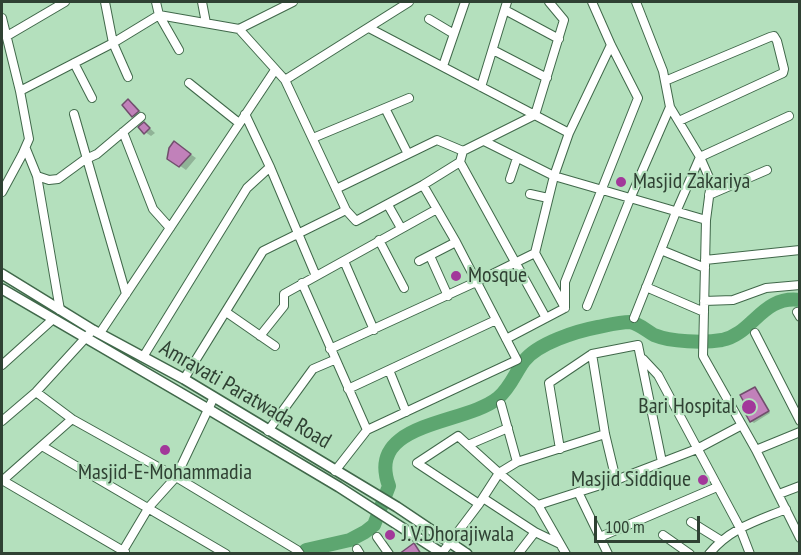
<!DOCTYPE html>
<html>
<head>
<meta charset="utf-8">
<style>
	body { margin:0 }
	#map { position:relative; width:801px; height:555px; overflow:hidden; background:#b4e0bd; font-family:"PT Sans Narrow",sans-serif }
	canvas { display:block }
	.frame { position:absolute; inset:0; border:3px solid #2f4133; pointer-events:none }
	.scale { position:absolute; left:594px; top:516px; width:106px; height:27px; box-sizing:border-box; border:3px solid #2f4133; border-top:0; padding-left:8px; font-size:18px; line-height:21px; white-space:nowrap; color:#2f4133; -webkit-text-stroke:4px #b4e0bd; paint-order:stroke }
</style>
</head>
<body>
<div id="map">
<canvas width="801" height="555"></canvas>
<div class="frame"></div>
<div class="scale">100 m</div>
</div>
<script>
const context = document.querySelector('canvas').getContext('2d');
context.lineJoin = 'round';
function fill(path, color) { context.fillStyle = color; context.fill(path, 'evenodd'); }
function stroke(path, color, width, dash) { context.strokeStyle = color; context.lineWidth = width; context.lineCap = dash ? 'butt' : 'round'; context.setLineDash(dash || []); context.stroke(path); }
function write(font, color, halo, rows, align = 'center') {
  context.font = font + ' "PT Sans Narrow",sans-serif'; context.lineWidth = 4.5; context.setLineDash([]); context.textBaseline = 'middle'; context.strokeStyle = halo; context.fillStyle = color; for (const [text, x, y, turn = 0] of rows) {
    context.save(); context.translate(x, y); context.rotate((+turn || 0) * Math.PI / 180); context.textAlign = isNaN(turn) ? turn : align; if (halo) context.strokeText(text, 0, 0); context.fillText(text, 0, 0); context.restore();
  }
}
const shadow = new Path2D(`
	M129 101 135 105 144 115 139 119 133 116Z
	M145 124 155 133 151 136 145 132Z
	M180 147 196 158 186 170 169 158Z
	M755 389 770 413 754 423 751 421 747 404Z`);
const river = new Path2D(`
	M303 554 306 550 350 540 365 532 374 525 389 486C365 421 465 425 498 398 511 387 515 373 524 361 538 343 577 331 598 327 608 325 620 322 630 322 638 323 647 331 654 335 671 342 704 343 722 340 753 334 762 295 800 300`);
const building = new Path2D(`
	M128 99 139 111 132 117 122 105Z
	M144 122 150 128 144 134 138 127Z
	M174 141 191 154 179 167 167 159 169 148Z
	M755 387 769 411 750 422 741 406 745 404 740 395Z
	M414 543 421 554H399Z`);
const minor = new Path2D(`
	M105 2 113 43 128 77
	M156 2 159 15 179 50
	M202 2 206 23
	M636 2 663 71 670 107 700 157 711 182 706 220 703 356 756 450 800 538
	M505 10 559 39
	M2 18 20 91 29 139 22 155 2 192
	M429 19 454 34
	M369 28 569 133
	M239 29 293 2
	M7 36 65 2
	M493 50 547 78
	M74 63 92 98
	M443 66 465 2
	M285 80 409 2
	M665 81 770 37 774 36 777 41 784 69 783 73 679 121
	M189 83 239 123
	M481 87 507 2
	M20 91 113 43 159 15 239 29 285 80 346 210 263 251 184 379
	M385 108 408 154
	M74 114 126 294
	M245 114 270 167 316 276
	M123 132 153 209 170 228
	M313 138 409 98
	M484 141 554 176 706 220
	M26 149 37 176 60 310
	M460 162 546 318
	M37 176 49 180 58 179 84 160 97 154 141 117
	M510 179 517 158
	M336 189 437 140 463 151 535 115 564 20 549 2
	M530 194 548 198
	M709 195 767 170
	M388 205 401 228
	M346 210 356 221 423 185 460 162 463 151
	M379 240 404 288
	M661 250 705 268
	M535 253 564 306
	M430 256 448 296
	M705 260 800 250
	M344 261 374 330
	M419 261 456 242
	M302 283 367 430
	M646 287 704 312
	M704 301 733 300 766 288 800 285
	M587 306 630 199 670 107
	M565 308V282L638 98 611 45 592 2
	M226 312 275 346
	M797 312 800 317
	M634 318 676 212 700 157 789 116
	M100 333 275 70
	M755 333 800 421
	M260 336 284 306V294L437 209
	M506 339 565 308
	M330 349 476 282 535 253 554 176 569 133 611 45
	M592 354 605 434 616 480
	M143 357 247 188 270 167
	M643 359 658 375 740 528 750 554
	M2 365 52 320
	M389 370 406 412
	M348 389 496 320
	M36 392 72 419 176 477 297 550 300 554
	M501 404 517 462
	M2 421 36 392 90 333
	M268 431 313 369 334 360
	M468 445 508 428
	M42 446 226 554
	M560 449 549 383 592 354 638 345 662 462
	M756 450 800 432
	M335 471 367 430 517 360 456 242 423 185
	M2 480 125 552
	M2 481 72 419
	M578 492 608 554
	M779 494 800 486
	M483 498 535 532
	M479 504 417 463 458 436 499 473 538 505 566 554
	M538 505 616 480 697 449 742 425
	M691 522 720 540
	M663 535 690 554
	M377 537 389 554
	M600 537 717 487
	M357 549 360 554
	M442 553 479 504 499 473 517 462 605 434
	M121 554 149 507 176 477 214 397
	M518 554 535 532 560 544
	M709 554C730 528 757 521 786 509`);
const major = new Path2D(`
	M2 274 93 330 184 379 397 507 467 554
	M2 289 208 409 339 487 443 554`);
const markers = [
	[621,182,6,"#a2389a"],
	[456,276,6,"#a2389a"],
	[749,407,8,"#a2389a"],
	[165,450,6,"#a2389a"],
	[703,480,6,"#a2389a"],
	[390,535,6,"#a2389a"]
];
const poiNames = [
	["Masjid Zakariya",633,182],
	["Mosque",468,276],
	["Bari Hospital",736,407,"right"],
	["Masjid-E-Mohammadia",165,473,"center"],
	["Masjid Siddique",691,480,"right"],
	["J.V.Dhorajiwala",402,535]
];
const streetNames = [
	["Amravati Paratwada Road",245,395,30]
];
fill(shadow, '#0003');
stroke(river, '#5da670', 14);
fill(building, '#c181ba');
stroke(building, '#714e6d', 1.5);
stroke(minor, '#40684a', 10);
stroke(major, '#40684a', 12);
stroke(minor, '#fff', 8);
stroke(major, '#fff', 9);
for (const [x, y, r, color] of markers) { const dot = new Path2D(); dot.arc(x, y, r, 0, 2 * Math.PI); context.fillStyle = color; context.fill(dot); stroke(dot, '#b4e0bd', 2); }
write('22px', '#2f4133', '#b4e0bd', poiNames, 'left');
write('22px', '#2f4133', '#b4e0bd', streetNames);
</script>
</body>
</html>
